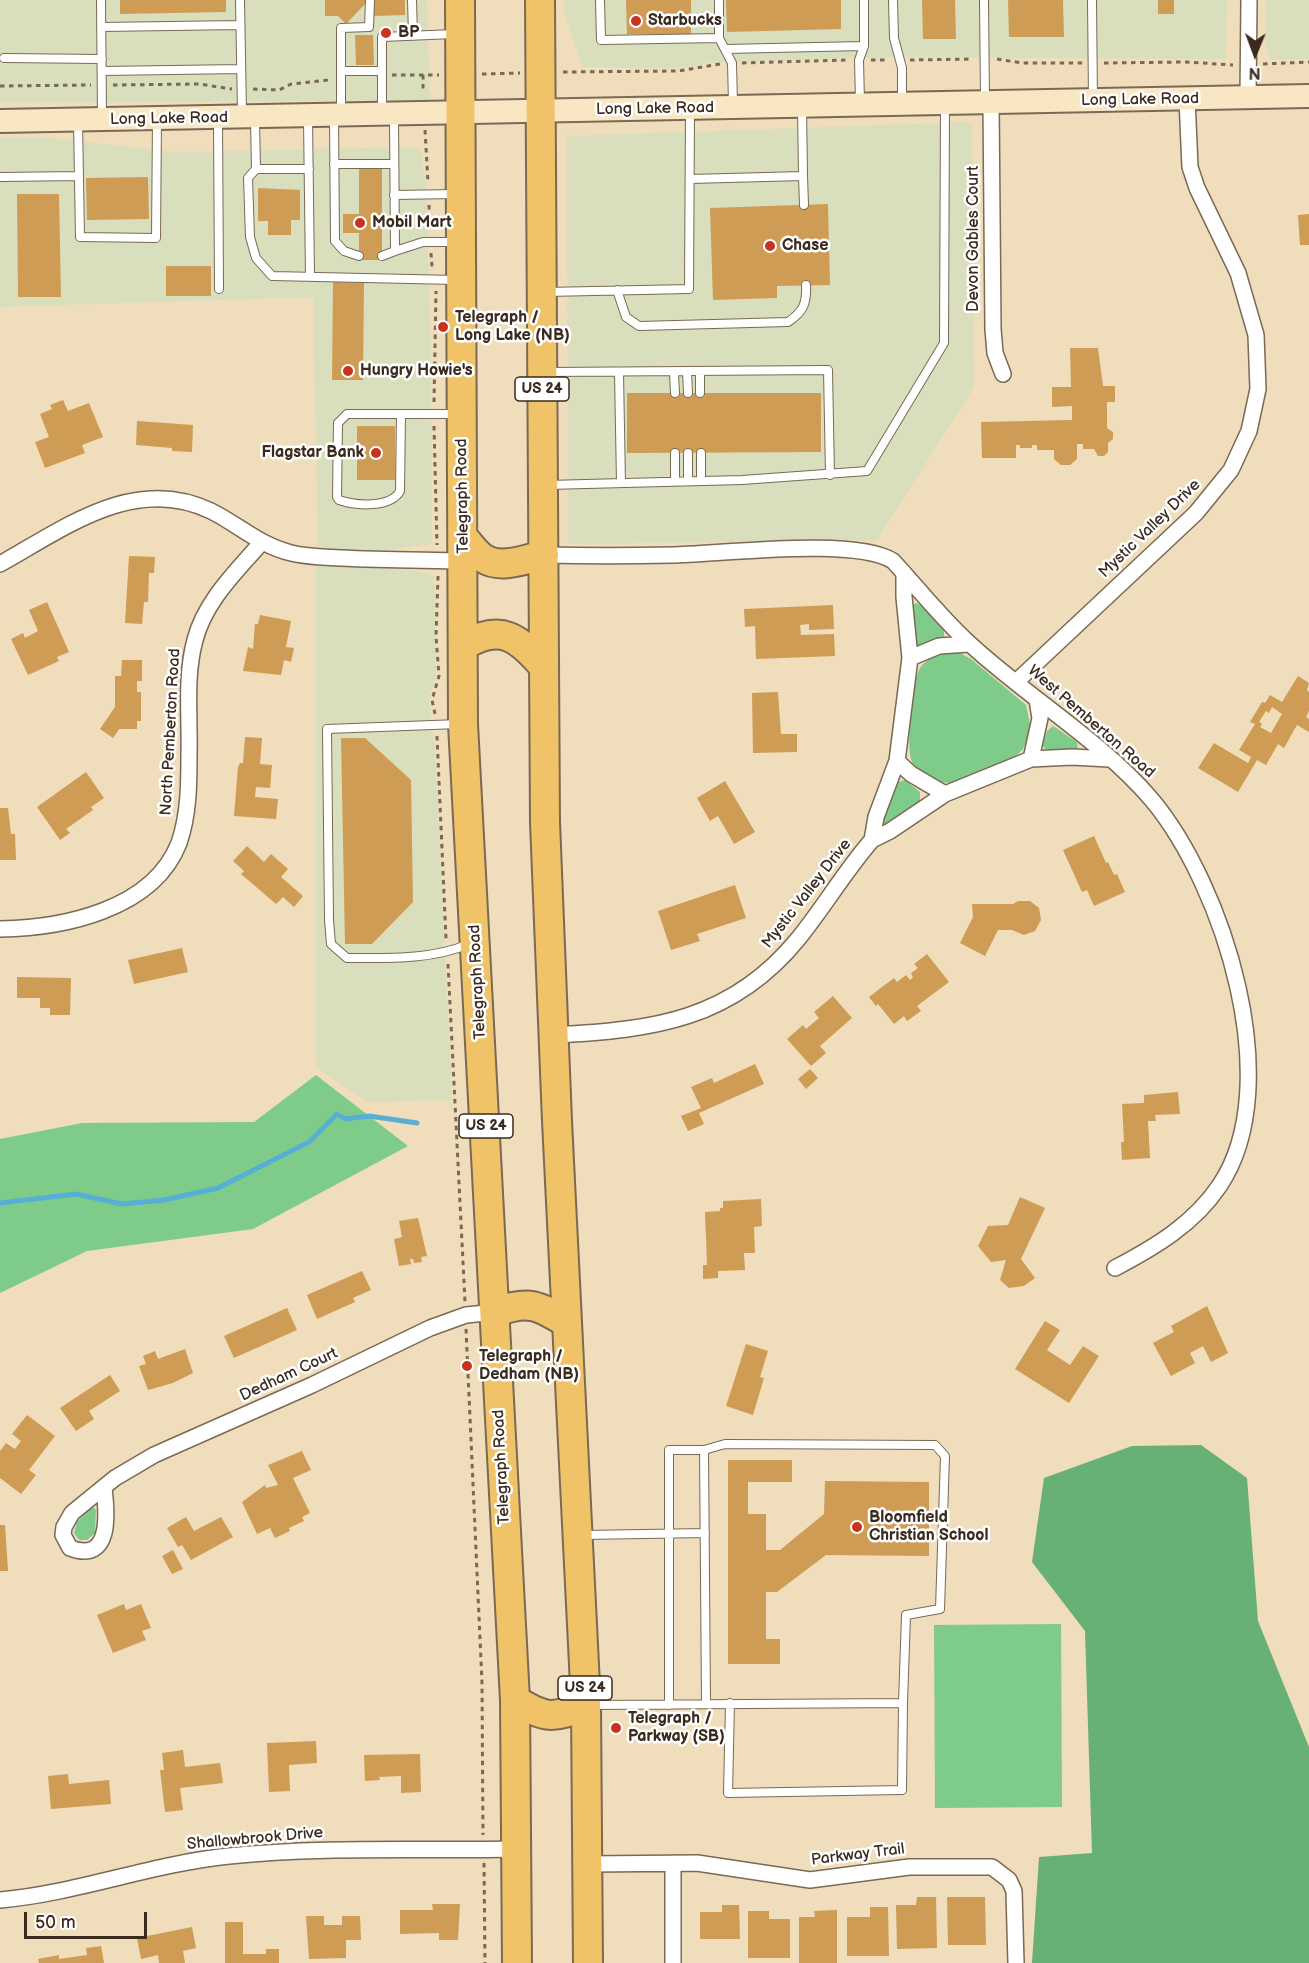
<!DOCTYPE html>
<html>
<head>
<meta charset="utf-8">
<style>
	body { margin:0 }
	#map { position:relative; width:1309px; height:1963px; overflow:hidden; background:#efddbb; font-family:"Balsamiq Sans",sans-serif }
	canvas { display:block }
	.north { position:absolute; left:1225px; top:24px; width:60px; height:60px; -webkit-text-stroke:4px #fff; paint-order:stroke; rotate:181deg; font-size:16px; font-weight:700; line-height:24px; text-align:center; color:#3b2a1e }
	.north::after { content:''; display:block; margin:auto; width:21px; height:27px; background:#3b2a1e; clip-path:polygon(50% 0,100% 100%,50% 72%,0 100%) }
	.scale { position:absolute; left:24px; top:1912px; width:123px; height:27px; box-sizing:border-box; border:3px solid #3b2a1e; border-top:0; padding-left:8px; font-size:18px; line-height:21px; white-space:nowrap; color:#3b2a1e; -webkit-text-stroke:4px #fff; paint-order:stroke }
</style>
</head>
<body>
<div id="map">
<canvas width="1309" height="1963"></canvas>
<div class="north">N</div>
<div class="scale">50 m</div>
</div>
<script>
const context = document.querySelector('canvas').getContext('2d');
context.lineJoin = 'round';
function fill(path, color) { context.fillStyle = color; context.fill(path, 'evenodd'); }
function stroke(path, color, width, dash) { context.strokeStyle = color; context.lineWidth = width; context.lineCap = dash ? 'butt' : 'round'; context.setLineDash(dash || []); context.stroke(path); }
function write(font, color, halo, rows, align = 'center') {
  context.font = font + ' "Balsamiq Sans",sans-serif'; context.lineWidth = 5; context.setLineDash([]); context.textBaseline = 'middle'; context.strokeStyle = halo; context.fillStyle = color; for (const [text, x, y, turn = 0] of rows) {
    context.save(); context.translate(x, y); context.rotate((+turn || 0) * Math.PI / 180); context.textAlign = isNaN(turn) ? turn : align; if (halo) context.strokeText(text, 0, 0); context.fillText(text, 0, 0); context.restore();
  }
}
const built = new Path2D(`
	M0 0H427L430 100 0 103Z
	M564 0H1227L1226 59 880 57 708 63 681 68 582 67 564 11Z
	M1266 0H1309V59L1270 60 1265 41Z
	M972 122 974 387 877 540 568 544 567 136Z
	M0 138H47L176 152 414 147 421 150 426 183 431 363 432 544 370 552 318 547 313 297 0 307Z
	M316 565 411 570 434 576 436 677 429 699 435 749 452 1100 368 1102 316 1067Z`);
const green = new Path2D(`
	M916 603 924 607 944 629V640L919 648 915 644 911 607Z
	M958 652 971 659 1026 705 1031 729 1023 749 1013 759 952 783C901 782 908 746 912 709 914 695 913 676 923 664 932 655 946 653 958 652Z
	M1053 726 1077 742 1078 750 1047 751 1042 745 1047 731Z
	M905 780 920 792V801L882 829 878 826 895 786 898 782Z
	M316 1075 408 1146 253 1229 87 1251 0 1293V1139L82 1123 254 1122Z
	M92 1506 96 1510 95 1533 87 1540H79L74 1533 77 1522Z
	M1061 1624 1062 1807 935 1808 934 1625Z`);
const forest = new Path2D(`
	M1201 1445 1247 1478 1258 1621 1309 1747V1963H1032L1039 1857 1092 1853 1085 1631 1032 1562 1044 1478 1132 1446Z`);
const stream = new Path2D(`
	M0 1203 76 1194 122 1204 164 1200 218 1188 309 1142 337 1114 345 1119 369 1116 417 1123`);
const building = new Path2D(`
	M120 0H226V12L120 14Z
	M325 0H365L367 2 346 24 338 16H325Z
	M374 0H405V15L374 16Z
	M626 0H691V34H627Z
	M726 0H841V29L727 32Z
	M922 0H955L956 39H923Z
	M1008 0H1063L1064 37H1009Z
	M1158 0H1174V14H1158Z
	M355 35H373L374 65H356Z
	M359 168H382V260H359V233H343V214H359Z
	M148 177 149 219 87 220 86 178Z
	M258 188 300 190V220H291V235H268V221H258Z
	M17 194H59L61 297H18Z
	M828 204 830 285 777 286V298L713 300 710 208Z
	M1309 214V245H1300L1298 215Z
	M166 266H211V296H166Z
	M333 282 364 283 363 380H332Z
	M1070 348H1098L1103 386H1115V402H1107V428L1113 432V439L1108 443V452L1104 456H1098L1094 449H1083V444H1077V459L1070 465H1061L1054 459V450H1037V445H1032V448H1020V445H1016V458H982L981 422 1072 420V406L1052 407V387H1071Z
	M627 393H821V452L627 453Z
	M63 400 68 411 89 403 103 437 82 445 85 453 45 468 35 442 49 437 40 414 52 409 50 405Z
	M137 421 193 425 192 452 172 451V448L136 445Z
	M357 426H395V480H357Z
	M129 556 155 557 154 573H149L148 602H144L142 624 125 623Z
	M47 602 69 652 57 657 59 661 28 675 11 639 23 633 25 638 38 631 29 610Z
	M833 605 834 629 809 630V624L800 625 801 635 834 634 835 656 756 659 755 626 745 627 744 609Z
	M260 615 291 621 286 647 294 648 291 662 284 660 281 675 243 671 248 647 253 649 255 624H258Z
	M122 660H142V681H137V692H141V721H137V729H119L113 738 100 729 115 707V676H121Z
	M1298 676 1309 683 1307 690 1309 692V711L1306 717 1309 719V732L1297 725 1284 748 1278 744 1266 765 1257 760 1238 792 1198 768 1214 743 1248 763 1251 757 1239 750 1255 724 1250 722 1262 702 1265 703 1270 695 1282 702ZM1272 707 1282 714 1271 733 1260 727 1262 724 1259 722 1266 711 1269 713Z
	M778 692 781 734H797V752L753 753 752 693Z
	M245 737 262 738 260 764 272 765 270 788 256 787 255 797 278 799 276 819 234 816 238 767 240 763H243Z
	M341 738H365L411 780 413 902 372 944H345Z
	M86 772 104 798 91 807 93 810 66 829 70 833 60 840 37 807Z
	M725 781 755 832 734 844 718 816 710 821 697 798Z
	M0 808H8L11 834H15L16 860H0Z
	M1094 836 1106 863 1108 862 1114 875 1117 874 1125 892 1094 906 1087 890 1082 892 1063 850Z
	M247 846 264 862 271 854 288 869 281 877 303 896 294 907 283 897 276 904 241 874 244 871 233 861Z
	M735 885 746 918 697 934 700 941 671 950 658 911Z
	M1018 901H1030L1039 908 1041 920 1035 931 1024 935 1012 930H998L985 956 960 943 973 917 972 904H1013Z
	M182 948 188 972 134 984 128 960Z
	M927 954 949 982 917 1006 921 1011 907 1021 904 1016 894 1024 878 1004 876 1006 869 997 894 978 897 982 906 975 910 980 913 977 911 973 918 968 914 964Z
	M17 977 71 978 70 1015H50V1008H40V998H17Z
	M833 996 852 1018 820 1046 826 1053 811 1066 787 1039 803 1025 806 1029 819 1018 814 1012Z
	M755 1064 764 1084 699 1113 704 1124 688 1131 681 1116 701 1108 691 1087 712 1078 714 1083Z
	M810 1069 818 1078 806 1089 798 1079Z
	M1178 1092 1180 1114 1155 1115 1156 1121H1148L1150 1158 1122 1160 1121 1142H1124L1122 1104 1144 1103V1095Z
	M1020 1197 1045 1208 1021 1259 1035 1278 1024 1286 1009 1288 1000 1280 1006 1260 991 1262 978 1246 988 1226 1008 1225Z
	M761 1199 762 1226 754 1227 755 1253H744L745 1270 718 1271V1278L703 1279V1265H707L705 1212 720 1211V1208H723V1201Z
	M418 1218 427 1256 421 1257 422 1262 414 1263 413 1259H410L411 1264 399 1266 394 1239 402 1237 399 1221Z
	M362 1271 371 1290 353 1298 355 1302 317 1319 307 1295Z
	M1207 1306 1228 1353 1211 1362 1203 1346 1190 1353 1195 1363 1171 1376 1153 1343 1174 1332 1171 1326Z
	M287 1308 297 1330 234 1358 224 1336Z
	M1045 1321 1060 1330 1047 1350 1070 1365 1083 1346 1099 1356 1069 1403 1015 1369Z
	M746 1344 768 1351 760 1377 764 1378 753 1415 726 1406Z
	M185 1349 193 1373 173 1383 148 1390 139 1366 146 1364 143 1356 155 1351 158 1359Z
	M110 1375 120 1391 89 1411 94 1419 76 1431 60 1408Z
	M27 1415 55 1436 29 1470 36 1475 21 1494 0 1478V1451L6 1443 15 1449 21 1441 12 1434Z
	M302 1451 311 1470 293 1478 310 1513 302 1517 304 1521 289 1528 290 1531 275 1538 270 1528 257 1534 242 1502 265 1485 266 1488 278 1485 268 1465Z
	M728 1460H792V1482H748V1514H766V1550H780L824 1514 825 1481 929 1482V1556L826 1555 777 1592H766V1639H780V1664H728Z
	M186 1517 194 1531 221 1517 233 1537 191 1560 182 1545 178 1547 167 1528Z
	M0 1525H5L8 1571H0Z
	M173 1550 183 1569 172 1574 162 1556Z
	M124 1604 126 1610 141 1604 151 1628 142 1631 146 1640 113 1653 97 1615Z
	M316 1741 317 1763 289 1765 290 1791 269 1792 267 1743Z
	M183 1750 185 1767 220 1763 223 1783 180 1788 183 1810 165 1812 160 1770H164L162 1753Z
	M420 1754 421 1792 401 1793V1776L379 1777 380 1780 365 1781 364 1755Z
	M68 1774 69 1784 109 1780 111 1804 51 1809 48 1776Z
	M917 1897H936L937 1948 897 1949 896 1905H916Z
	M947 1897H985L986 1945H948Z
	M432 1904H460L458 1940H439V1933L400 1934V1910H433Z
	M722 1905H739L740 1939H700V1912H722Z
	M870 1907H888L889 1956H847V1917H870Z
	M837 1910V1963H799V1917H815L814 1911Z
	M748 1911H769V1919H790V1958H748Z
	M306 1916H324V1925H342V1916H360L361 1940H346V1958L309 1959Z
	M225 1922H243V1954H266V1949H279V1963H225Z
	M192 1927 196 1948 183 1951 185 1963H159L158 1955 141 1959 137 1938Z
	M101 1946 104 1963H39L38 1959 59 1955V1959L87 1955 86 1948Z`);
const path = new Path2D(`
	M997 59 1022 63H1083
	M871 60H888
	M910 60 972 59
	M742 63 849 60
	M1104 63 1186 62 1233 65
	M1263 64 1309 62
	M563 72 678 71 720 64
	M482 74 520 73
	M392 75H439
	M423 75V93
	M113 85 199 84 232 89
	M0 86 91 85
	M253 89 279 90 291 84 329 80
	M425 130 428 183
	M429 205 430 231
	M431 253 432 267
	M434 402 436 291
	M434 426 437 545
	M435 714 432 700 439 676 436 636 438 576
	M437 736 446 939
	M448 964 465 1302
	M466 1329 482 1683 483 1835
	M484 1863 485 1963`);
const lane = new Path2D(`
	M101 0 102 115
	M240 0 242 113
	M412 0 413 35
	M600 0 601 40 719 38
	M719 0V38L732 63 733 103
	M893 0 894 38 902 68V102
	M984 0 985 101
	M1092 0 1093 99
	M101 27 240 25
	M864 46V0
	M725 49 864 46 859 60 860 102
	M4 58 102 59
	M102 71 241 69
	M341 71H382V111
	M382 71V37L454 34
	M341 112V28L369 27 370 0
	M334 116 335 241 344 251 359 256
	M394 117 395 251 423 242H457
	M218 119 219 289
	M308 119 310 276
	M255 120 256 169 248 178 250 237 256 258 272 276 456 280
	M78 121 80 237 156 238 157 120
	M334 164H393
	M256 169H309
	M803 176 804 205
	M0 177 79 176
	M690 179 803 176 802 107
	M394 195 456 194
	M382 256 395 251
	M617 290 626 317 639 326 788 322C803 312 807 304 806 285
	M546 292 689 289 690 110
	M547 372 828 370 830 475
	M687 372 688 393
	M700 372V393
	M619 373 621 483
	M674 373 675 393
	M401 414 400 491C391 508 356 506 339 500L337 497 338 423 347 414C383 414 419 414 455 414
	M675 453V481
	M688 453V481
	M701 453V481
	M547 485 742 480 867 471 944 343 945 104
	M459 724 327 729 329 920 331 944 347 958C388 958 431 960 469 944
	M704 1450 706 1704
	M583 1535 705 1533
	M730 1703 728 1793 902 1790 903 1703
	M590 1705C695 1705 799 1703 903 1703L906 1615 940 1609 945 1456 935 1445 725 1444 704 1450H669V1705`);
const street = new Path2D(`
	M1248 98 1249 0
	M991 102 993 329 995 353 1003 374
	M544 555C586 556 629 556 672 555 721 554 856 537 893 561 918 588 942 619 970 644 1026 696 1103 742 1152 800 1223 885 1287 1084 1220 1185 1194 1224 1155 1247 1115 1268
	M0 564C65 528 134 474 211 511 239 525 259 545 291 553 307 557 324 557 341 558 382 560 422 560 464 561
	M904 573V597L910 658
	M1017 681 1196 513 1231 470 1249 431 1258 389 1256 335 1238 273 1197 188 1190 167 1187 99
	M1031 759 1040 718 1037 700
	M897 761 911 774 945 794
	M872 840 876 817 897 761 910 658 939 646 969 644
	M0 929C63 928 153 910 179 843 189 814 189 783 189 753 190 716 185 676 195 640 205 601 236 572 261 543
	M555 1035C653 1030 732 1020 798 939 824 907 845 871 872 840L890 831 945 794 1031 759 1072 757 1109 759
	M104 1488C107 1513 112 1564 70 1548L63 1535 64 1527 72 1513 115 1478 154 1455 312 1385 430 1328 466 1315 496 1312
	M588 1864 697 1863 810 1880 909 1867H992L1009 1880 1014 1891 1016 1963
	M0 1900C78 1893 151 1864 229 1856 324 1846 421 1851 517 1849
	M673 1963V1863`);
const secondary = new Path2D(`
	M0 121 1309 96`);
const highway = new Path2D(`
	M460 0 463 724 515 1700 517 1963
	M540 0 545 822 557 1121 586 1705 588 1963
	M463 537C469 543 475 553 483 558 500 570 526 559 544 555
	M465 645C501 623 519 638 544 667
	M496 1312C529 1300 538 1305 567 1323
	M515 1700C546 1719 552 1719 586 1705`);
const markers = [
	[636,21,6,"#c8321e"],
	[386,33,6,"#c8321e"],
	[360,223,6,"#c8321e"],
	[770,246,6,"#c8321e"],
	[443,327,6,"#c8321e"],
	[348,371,6,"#c8321e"],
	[376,453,6,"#c8321e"],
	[467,1366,6,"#c8321e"],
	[857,1527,6,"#c8321e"],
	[616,1728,6,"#c8321e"]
];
const shields = [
	[542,389,54],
	[486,1126,54],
	[585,1688,54]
];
const shieldNames = [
	["US 24",542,389],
	["US 24",486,1126],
	["US 24",585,1688]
];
const poiNames = [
	["Starbucks",648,21],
	["BP",398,33],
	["Mobil Mart",372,223],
	["Chase",782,246],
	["Telegraph /",455,318],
	["Long Lake (NB)",455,336],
	["Hungry Howie's",360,371],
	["Flagstar Bank",364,453,"right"],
	["Telegraph /",479,1357],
	["Dedham (NB)",479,1375],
	["Bloomfield",869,1518],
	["Christian School",869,1536],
	["Telegraph /",628,1719],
	["Parkway (SB)",628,1737]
];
const streetNames = [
	["Long Lake Road",1140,100,-1],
	["Long Lake Road",655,109,-1],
	["Long Lake Road",169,119,-1],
	["Devon Gables Court",974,239,-90],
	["Telegraph Road",463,496,-91],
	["Mystic Valley Drive",1150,529,-44],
	["West Pemberton Road",1091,722,41],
	["North Pemberton Road",171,732,-87],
	["Mystic Valley Drive",807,894,-52],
	["Telegraph Road",478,982,-93],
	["Dedham Court",289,1375,-25],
	["Telegraph Road",502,1467,-93],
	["Shallowbrook Drive",255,1839,-5],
	["Parkway Trail",858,1855,-7]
];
fill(built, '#d9dfbd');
fill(green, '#7fcc8a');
fill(forest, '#67b076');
stroke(stream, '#58afd5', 5);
fill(building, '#ce9c54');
stroke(lane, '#7a6955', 10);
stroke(street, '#7a6955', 18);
stroke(secondary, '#7a6955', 26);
stroke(highway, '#7a6955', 32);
stroke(path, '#7a6955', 3, [4.5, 4.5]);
stroke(lane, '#fff', 8);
stroke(street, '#fff', 15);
stroke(secondary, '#f9e7c3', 22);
stroke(highway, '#f1c369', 28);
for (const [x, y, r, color] of markers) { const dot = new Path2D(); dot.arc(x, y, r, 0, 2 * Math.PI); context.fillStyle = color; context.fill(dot); stroke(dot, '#fff', 2); }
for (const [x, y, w] of shields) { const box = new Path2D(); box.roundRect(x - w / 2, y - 12, w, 24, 4.5); context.fillStyle = '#fff'; context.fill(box); stroke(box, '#3b2a1e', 1.5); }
write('bold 15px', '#3b2a1e', null, shieldNames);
write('bold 16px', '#3b2a1e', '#fff', poiNames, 'left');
write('16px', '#3b2a1e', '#fff', streetNames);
</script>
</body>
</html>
